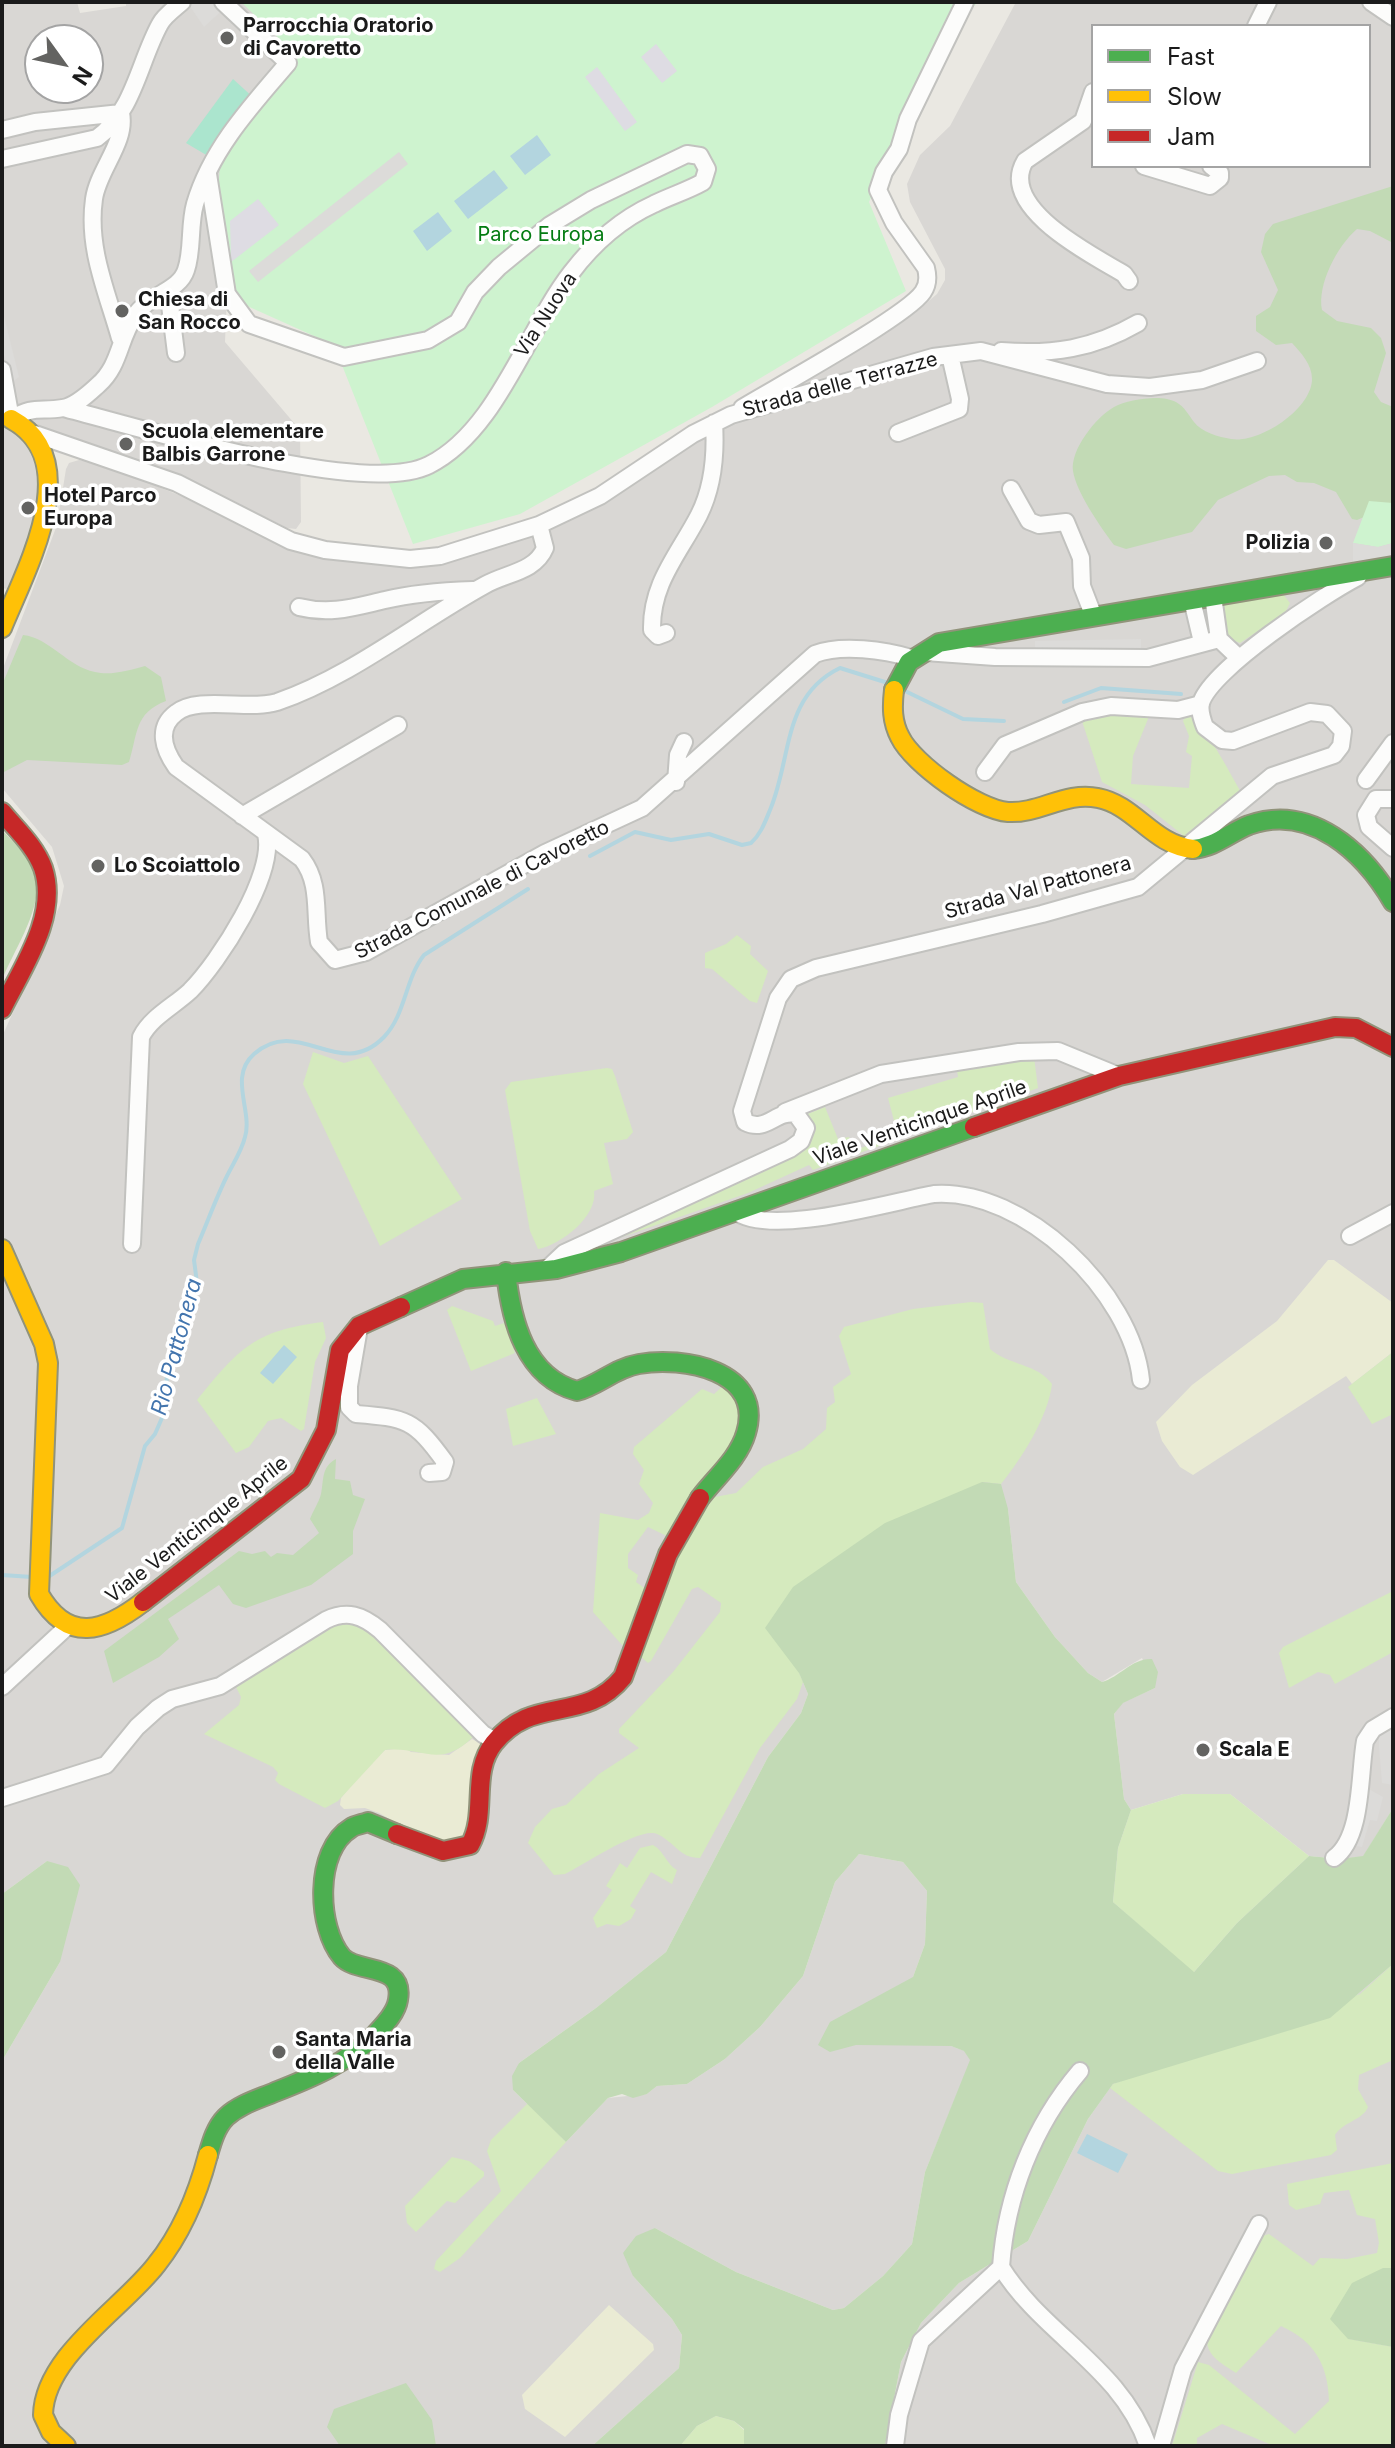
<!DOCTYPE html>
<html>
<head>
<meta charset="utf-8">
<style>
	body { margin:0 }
	#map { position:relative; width:1395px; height:2448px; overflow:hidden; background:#eae8e2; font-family:Inter,sans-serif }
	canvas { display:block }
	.frame { position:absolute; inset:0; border:4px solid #1b1b1b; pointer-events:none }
	.legend { position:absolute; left:1091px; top:24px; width:280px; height:144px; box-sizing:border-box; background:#fff; border:2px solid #a4a4a4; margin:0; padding:10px 14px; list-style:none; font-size:24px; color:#1b1b1b }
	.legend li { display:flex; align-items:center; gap:16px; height:40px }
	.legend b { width:40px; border:2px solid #a4a4a4 }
	.north { position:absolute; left:24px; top:24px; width:80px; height:80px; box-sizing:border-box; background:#fff; border:2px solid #a4a4a4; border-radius:50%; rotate:123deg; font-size:22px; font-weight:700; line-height:32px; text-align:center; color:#1b1b1b }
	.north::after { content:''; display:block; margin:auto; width:28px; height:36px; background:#636361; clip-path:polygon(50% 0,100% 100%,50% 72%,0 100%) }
</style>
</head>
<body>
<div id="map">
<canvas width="1395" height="2448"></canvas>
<div class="frame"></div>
<ul class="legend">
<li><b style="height:10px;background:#4caf50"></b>Fast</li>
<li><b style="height:10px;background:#ffc107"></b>Slow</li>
<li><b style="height:10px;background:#c62828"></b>Jam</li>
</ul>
<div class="north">N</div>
</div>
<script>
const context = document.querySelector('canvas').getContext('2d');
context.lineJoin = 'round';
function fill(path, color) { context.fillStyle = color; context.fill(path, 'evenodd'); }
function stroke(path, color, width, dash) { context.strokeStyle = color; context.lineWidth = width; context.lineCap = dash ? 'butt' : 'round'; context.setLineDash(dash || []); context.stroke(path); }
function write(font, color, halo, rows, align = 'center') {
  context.font = font + ' Inter,sans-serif'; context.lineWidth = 7; context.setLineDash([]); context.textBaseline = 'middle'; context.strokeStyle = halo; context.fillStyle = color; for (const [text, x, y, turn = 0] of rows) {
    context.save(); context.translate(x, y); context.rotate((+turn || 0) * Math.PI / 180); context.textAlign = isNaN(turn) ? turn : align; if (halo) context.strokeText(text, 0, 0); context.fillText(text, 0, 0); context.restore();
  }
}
const residential = new Path2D(`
	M2 2H77L80 13 126 6V2H303L282 64 227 294 225 342 300 430 301 522 296 529 287 528 192 481 53 438 39 516 7 589 2 588ZM40 40H88V88H40Z
	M1016 2H1393V1808L1363 1857 1340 1859 1309 1856 1230 1794H1183L1131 1810 1124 1799 1114 1714 1122 1703 1155 1688 1142 1658 1102 1682 1088 1673 1055 1637 1016 1582 1008 1509 799 1673 808 1694 801 1713 768 1757 666 1952 596 2008 519 2063 513 2090 566 2142 608 2098 647 2094 657 2086 687 2084 725 2059 760 2027 803 1976 835 1882 859 1854 903 1862 927 1891 925 1944 913 1977 951 2046 965 2051 971 2060 925 2172 912 2244 883 2276 844 2308 833 2310 736 2272 655 2228 633 2276 672 2319 682 2335 679 2368 592 2446H2V2061L60 1962 47 1861 2 1894V1037L60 905 64 886 52 847 2 788V671L57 525 66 469 69 463 79 460 94 461 201 504 245 527 322 559 386 565 423 564 464 557 579 513 924 305 937 294 945 280V269L910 202 907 184 920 155 950 126ZM1093 26H1369V166H1093Z
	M1393 1964V2268H1383L1349 2339 1393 2347V2446H885L901 2362 921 2323 959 2283 1028 2241 1088 2119 1110 2088 1330 2018Z`);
const farmland = new Path2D(`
	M1328 1260H1334L1393 1303V1352L1352 1384 1346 1376 1193 1475 1180 1467 1162 1441 1156 1422 1192 1385 1277 1321Z
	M472 1739 481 1744 470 1834 452 1845 416 1834 379 1813 365 1808 344 1809 340 1805 341 1798 365 1768 385 1750 405 1748 411 1752 449 1755Z
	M609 2305 653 2344 654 2350 565 2437 525 2409 522 2395Z`);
const grass = new Path2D(`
	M1283 594 1290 603 1285 613 1240 643 1225 637 1222 606Z
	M1098 713 1150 714 1133 756 1131 784 1189 788 1192 756 1186 752 1189 736 1183 721 1187 715C1204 721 1230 774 1241 792L1184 836 1145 805 1102 782 1081 718Z
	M737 935 751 946 750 954 768 971 757 1003 750 1001 712 969 705 968V953L726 944Z
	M313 1052 344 1063 368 1056 462 1199 380 1246 303 1084Z
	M1034 1057 1038 1088 813 1170 809 1165 748 1193 602 1244 806 1146 813 1127 805 1115 825 1107 838 1139 849 1137 854 1150 898 1136 888 1098 958 1077 956 1064Z
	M607 1068 612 1069 615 1076 633 1132 627 1139 604 1143 613 1184 594 1191C598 1216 561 1245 538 1249L530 1231 505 1090 511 1082Z
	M971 1302 983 1303 990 1349C1008 1365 1038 1364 1052 1384 1048 1417 1022 1458 1001 1484L982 1482 799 1673 803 1682 797 1699 760 1748 700 1858C679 1858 675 1842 657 1834 641 1826 583 1865 565 1874L554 1875 528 1843 535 1827 552 1809 566 1805 599 1774 639 1748 619 1733V1729L673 1672 720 1612 721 1603 698 1587 692 1589 651 1661 648 1663 640 1656C660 1600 676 1543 715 1497L736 1493 763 1467 803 1449 826 1429 827 1408 835 1402 833 1387 851 1374 839 1336 844 1327 913 1309Z
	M452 1306 493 1321 495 1326 504 1323 515 1353 471 1371 447 1310Z
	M323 1322 326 1338 315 1362 304 1429 301 1431 281 1418 268 1421 249 1447 236 1453 197 1400C240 1348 253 1331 323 1322Z
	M1393 1352V1414L1372 1424 1348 1387Z
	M724 1385 737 1398 743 1431 671 1538 648 1527 628 1554V1568L638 1575 636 1582 650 1592 627 1646 622 1645 593 1612 600 1513 638 1520 649 1513 653 1503 639 1484 644 1470 633 1454 634 1447 702 1389 714 1394Z
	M537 1398 556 1434 513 1446 506 1409Z
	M1393 1591V1652L1335 1684 1330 1675 1318 1672 1289 1688 1279 1653 1283 1647Z
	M341 1622 367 1628 473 1737C439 1770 423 1746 385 1750L338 1801 325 1808 279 1784 275 1780 278 1773 273 1767 204 1734 239 1705 241 1697 236 1687Z
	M1183 1794H1230L1309 1856 1237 1923 1193 1973 1113 1902 1118 1848 1131 1810Z
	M653 1845C665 1852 666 1864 677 1870L672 1884 651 1872 630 1906 636 1910 631 1919 619 1926 607 1924 597 1928 593 1918 612 1890 606 1886 620 1863 627 1868 640 1848Z
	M1393 1964V2060L1359 2075 1358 2089 1368 2107C1363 2120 1343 2122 1335 2135L1337 2150 1331 2155 1232 2174 1218 2171 1110 2088 1113 2084 1360 1994Z
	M528 2103 566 2142 460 2258 440 2272 434 2269 436 2261 501 2191 487 2151 491 2140Z
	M452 2157 469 2161 484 2172V2176L455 2203 447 2201 416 2232 407 2223 405 2206Z
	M1393 2163V2268H1383L1349 2339 1393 2347V2446H1274L1222 2424 1197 2438V2446H1172L1198 2362 1209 2365 1295 2434 1329 2401C1328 2364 1314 2341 1281 2326L1236 2373C1223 2364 1207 2357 1207 2340L1262 2236 1269 2234 1313 2266 1320 2258 1347 2259 1377 2253 1379 2243 1375 2219 1357 2215 1349 2190 1324 2193 1320 2204 1296 2210 1289 2205 1287 2184Z
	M716 2416 734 2421 744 2430V2446H680L697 2426Z`);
const forest = new Path2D(`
	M1393 186V243L1370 231 1357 229C1337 246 1317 285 1322 310L1337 321 1371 328 1381 338 1386 353 1374 392 1381 402 1393 407V505L1357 520 1352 519 1336 492 1314 483 1297 482 1285 475 1269 476 1218 500 1192 532 1126 549 1114 545C1102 529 1076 492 1073 471 1070 450 1096 417 1114 407 1127 400 1152 396 1167 399 1182 402 1186 411 1194 422 1201 432 1219 437 1231 439 1259 444 1312 409 1312 379 1312 364 1301 353 1292 343L1276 345 1256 331V316L1270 307 1278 290 1261 252 1265 234 1273 224Z
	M23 635C50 638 68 667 95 672 111 676 130 670 145 666L161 677 166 701C134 713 138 734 129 762L122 765 27 760 2 773V685Z
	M2 830C15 844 36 862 37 883 39 914 13 952 2 980Z
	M336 1459 335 1479 350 1481 353 1495 365 1499 353 1531V1554L311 1585 246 1608 233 1604 219 1585 168 1619 179 1639 159 1657 113 1683 104 1651 239 1551 252 1554 265 1551 271 1557 277 1553 293 1555 319 1533 310 1519C313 1511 319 1502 321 1494 324 1480 321 1467 336 1459Z
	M982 1482 1001 1484 1008 1509 1016 1582 1055 1637 1088 1673 1102 1682C1120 1677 1132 1658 1152 1659L1158 1672 1155 1688 1123 1703 1114 1714 1124 1799 1131 1810 1118 1848 1113 1902 1194 1972 1237 1923 1309 1856 1340 1859 1363 1856 1393 1808V1964L1330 2018 1113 2084 1088 2119 1028 2241 959 2283 921 2323 901 2362 885 2446H744V2429L734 2421 716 2416 697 2426 680 2446H592L679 2368 682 2335 672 2319 633 2276 623 2253 636 2236 655 2228 736 2272 833 2310 844 2308 883 2276 912 2244 925 2172 970 2060 964 2051 951 2046 856 2045 830 2052 818 2045 830 2022 913 1977 925 1944 927 1891 903 1862 859 1854 835 1882 803 1976 760 2027 725 2059 687 2084 657 2086 647 2094 633 2098 622 2094 608 2098 566 2142 513 2090 512 2076 519 2063 596 2008 666 1952 768 1757 801 1713 808 1694 799 1673 765 1628 793 1587 885 1523Z
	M47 1861 68 1867 80 1885 60 1962 2 2061V1894Z
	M1383 2268H1393V2347L1348 2339 1330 2319 1352 2283Z
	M406 2383 432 2420 436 2446H340L327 2427 334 2409Z`);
const park = new Path2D(`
	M241 2H978L944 36 869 202 906 291 712 407 520 514 413 544 334 345 245 305 227 278 217 201 221 154 293 65 295 54Z
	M1369 501 1393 503V543L1378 547 1353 543Z`);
const pitch = new Path2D(`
	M233 79 256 100 208 156 186 143Z`);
const parking = new Path2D(`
	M187 2H223L227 6 204 27Z
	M399 152 408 164 258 282 249 271Z
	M2 308 19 377 11 383 2 347Z
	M1353 543 1378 547 1393 543V557L1353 564Z
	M1141 639V650L1035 652V641Z
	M1393 1726 1392 1759 1393 1785 1382 1783 1379 1747V1735Z
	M1367 1788 1383 1797 1377 1821 1370 1820 1362 1847 1350 1845Z`);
const plaza = new Path2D(`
	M656 44 677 71 662 83 641 57Z
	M597 67 637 122 625 131 585 77Z
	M258 199 279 225 231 262 230 221Z`);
const water = new Path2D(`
	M537 135 551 155 525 175 510 156Z
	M494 170 508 188 468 219 454 201Z
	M438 212 452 231 427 251 413 231Z
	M284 1345 297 1357 273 1384 260 1373Z
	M1087 2134 1128 2154 1118 2173 1077 2153Z`);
const stream = new Path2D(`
	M903 690 963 719 1004 721
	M1064 702 1101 688 1181 694
	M590 856 635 832 671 840 709 834 742 845 751 843C761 834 765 822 770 810 792 758 782 696 840 668L888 683
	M2 1575 32 1577
	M48 1577 122 1528 145 1446 155 1434 165 1411 167 1375 197 1283 194 1260 198 1244C208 1221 216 1198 227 1176 233 1164 242 1150 245 1137 253 1111 228 1077 254 1054 299 1014 339 1083 384 1037 406 1014 405 979 424 955L528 889`);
const street = new Path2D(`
	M1371 2 1393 17
	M1256 26 1268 2
	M1093 92 1083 121 1025 161C997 208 1094 256 1124 274L1129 281
	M2 130 35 122 121 113C127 142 98 170 94 199 87 248 107 292 120 338
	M2 159 97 138C134 111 139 62 160 24 164 16 174 9 182 2
	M1144 166 1210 186 1220 178V173L1211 166
	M172 289 164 299 170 305 176 353
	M1001 351C1052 355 1093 349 1138 323
	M2 370 11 419
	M63 408C139 427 364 498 429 465 497 431 526 331 571 273 593 244 621 219 654 204 670 196 687 191 703 182L707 169 700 156 687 154 591 200 550 225 499 267 475 292 458 322 428 340 344 357 249 324 227 294 208 174
	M742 408C775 388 907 316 923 292 928 285 928 276 926 268L894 223 878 190 884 172 899 149 908 119 965 2
	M11 419C34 405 40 412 63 408 76 406 89 393 98 385 120 366 119 339 134 317 148 294 179 292 186 270 193 250 189 225 195 204 211 149 252 105 288 63L223 2
	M898 433 959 409 960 399 950 355
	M35 434 177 483 291 541 325 550 410 559 440 556 539 525 545 548C535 572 506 573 485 585 416 623 352 676 277 702 249 711 198 695 176 713 156 728 164 750 176 767L302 859C321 884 314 912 319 942L335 960 366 952 545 853 642 808 815 654C841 644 885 650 911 658
	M1011 489 1029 521 1039 525 1066 522 1081 558 1082 586 1094 617
	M539 525 600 496 693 434 731 415 933 357 981 351 1107 384 1150 387 1202 380 1257 361
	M1213 596 1219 639 1239 658
	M1192 600 1202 642
	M299 607C331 615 354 607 385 600 414 593 444 591 473 590
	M666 633 658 636 652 630C651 583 679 554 699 515 713 487 716 454 714 423
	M925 652 995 657 1148 658 1219 639
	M985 772 1005 745 1082 712 1111 706 1178 710 1201 704
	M1366 780 1393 743
	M676 782 678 755 684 742
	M1393 799H1376L1366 815 1369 827 1393 848
	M242 816 398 725
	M785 1112 881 1074 1019 1052 1058 1051 1119 1076
	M735 1211C769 1238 890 1202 934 1194 1024 1188 1132 1292 1141 1380
	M1350 1236 1393 1213
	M132 1244 141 1037C151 1017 174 1006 190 991 219 962 276 874 266 834
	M547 1269 564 1253 790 1149 801 1141 806 1128 796 1114C775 1110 767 1133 745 1122L742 1111 778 998 791 979 816 968 1042 914 1138 887 1272 776 1334 755 1341 746 1343 731 1327 714 1310 712 1233 741 1222 740 1205 727C1202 719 1199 711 1201 703 1211 669 1325 594 1358 577
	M359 1328 349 1386V1407L356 1414C406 1418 414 1419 445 1462L442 1472 429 1473
	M2 1687 69 1625
	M2 1798 106 1765 137 1727 158 1708 172 1699 220 1686 326 1620C347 1610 362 1615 380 1630L483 1734 495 1741
	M1334 1858C1363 1837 1359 1774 1365 1741L1373 1729 1393 1717
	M1080 2071C1033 2126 1006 2196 1001 2267 1042 2334 1122 2368 1148 2446
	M895 2446 899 2415 921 2341 1001 2267
	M1161 2446 1183 2369 1259 2224`);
const fast = new Path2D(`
	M894 690 909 662 939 643 1393 566
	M1193 849C1215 847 1229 833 1249 825 1311 803 1364 852 1393 902
	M506 1272C511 1320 525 1377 577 1391 599 1385 615 1368 639 1364 682 1356 765 1370 746 1433 739 1458 715 1478 700 1498
	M401 1307 463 1279 556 1269 621 1252 974 1127
	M208 2155C212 2141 216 2127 226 2117 240 2104 259 2099 275 2092 311 2078 347 2063 375 2035 384 2025 396 2013 398 2000 405 1962 357 1974 342 1957 317 1928 314 1850 351 1828 355 1825 363 1824 368 1822L397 1834`);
const slow = new Path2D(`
	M2 628C26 569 87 460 11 419
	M894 690C892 707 892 722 900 737 913 764 978 810 1008 812 1039 814 1066 791 1098 798 1135 805 1153 845 1193 849
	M2 1249 44 1344 48 1363 39 1594C68 1644 104 1632 143 1602
	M66 2446 51 2432 43 2415C44 2356 123 2308 156 2265 181 2234 198 2193 208 2155`);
const jam = new Path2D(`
	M2 812C16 829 35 846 43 868 59 916 22 968 2 1009
	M974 1127 1119 1076 1335 1027 1356 1028 1393 1047
	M143 1602 301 1479 326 1430 340 1350 359 1326 401 1307
	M397 1834 443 1851 470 1845C488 1813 470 1773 494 1743 533 1694 584 1725 623 1677L668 1554 700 1498`);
const markers = [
	[227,38,8,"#636361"],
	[122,311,8,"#636361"],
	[126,444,8,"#636361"],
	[28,508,8,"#636361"],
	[1326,543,8,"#636361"],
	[98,866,8,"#636361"],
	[1203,1750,8,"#636361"],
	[279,2052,8,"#636361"]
];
const poiNames = [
	["Parrocchia Oratorio",243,26],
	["di Cavoretto",243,49],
	["Chiesa di",138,300],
	["San Rocco",138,323],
	["Scuola elementare",142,432],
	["Balbis Garrone",142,455],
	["Hotel Parco",44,496],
	["Europa",44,519],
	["Polizia",1310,543,"right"],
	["Lo Scoiattolo",114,866],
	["Scala E",1219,1750],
	["Santa Maria",295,2040],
	["della Valle",295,2063]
];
const parkNames = [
	["Parco Europa",541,235]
];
const streetNames = [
	["Via Nuova",546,315,-57],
	["Strada delle Terrazze",840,385,-15],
	["Strada Val Pattonera",1038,888,-15],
	["Strada Comunale di Cavoretto",482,890,-27],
	["Viale Venticinque Aprile",920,1123,-19],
	["Viale Venticinque Aprile",197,1530,-38]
];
const waterNames = [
	["Rio Pattonera",177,1347,-75]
];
fill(residential, '#d9d7d4');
fill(farmland, '#eaebd4');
fill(grass, '#d5eabe');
fill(forest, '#c2dab5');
fill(park, '#cef3cf');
fill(pitch, '#abe5ce');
fill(parking, '#dcdbd9');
fill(plaza, '#dedce3');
fill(water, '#b3d5df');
stroke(stream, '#b3d5df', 4);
stroke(street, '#c2c2bf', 20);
stroke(fast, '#91937a', 22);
stroke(slow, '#91937a', 22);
stroke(jam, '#91937a', 22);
stroke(street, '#fcfcfb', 16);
stroke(fast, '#4caf50', 18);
stroke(slow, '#ffc107', 18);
stroke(jam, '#c62828', 18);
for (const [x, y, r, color] of markers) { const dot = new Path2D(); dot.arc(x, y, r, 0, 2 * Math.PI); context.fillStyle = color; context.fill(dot); stroke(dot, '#fff', 3); }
write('bold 20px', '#1b1b1b', '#fff', poiNames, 'left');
write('20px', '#057c13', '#fff', parkNames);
write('20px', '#1b1b1b', '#fff', streetNames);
write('italic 22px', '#4375ae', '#fff', waterNames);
</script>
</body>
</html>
